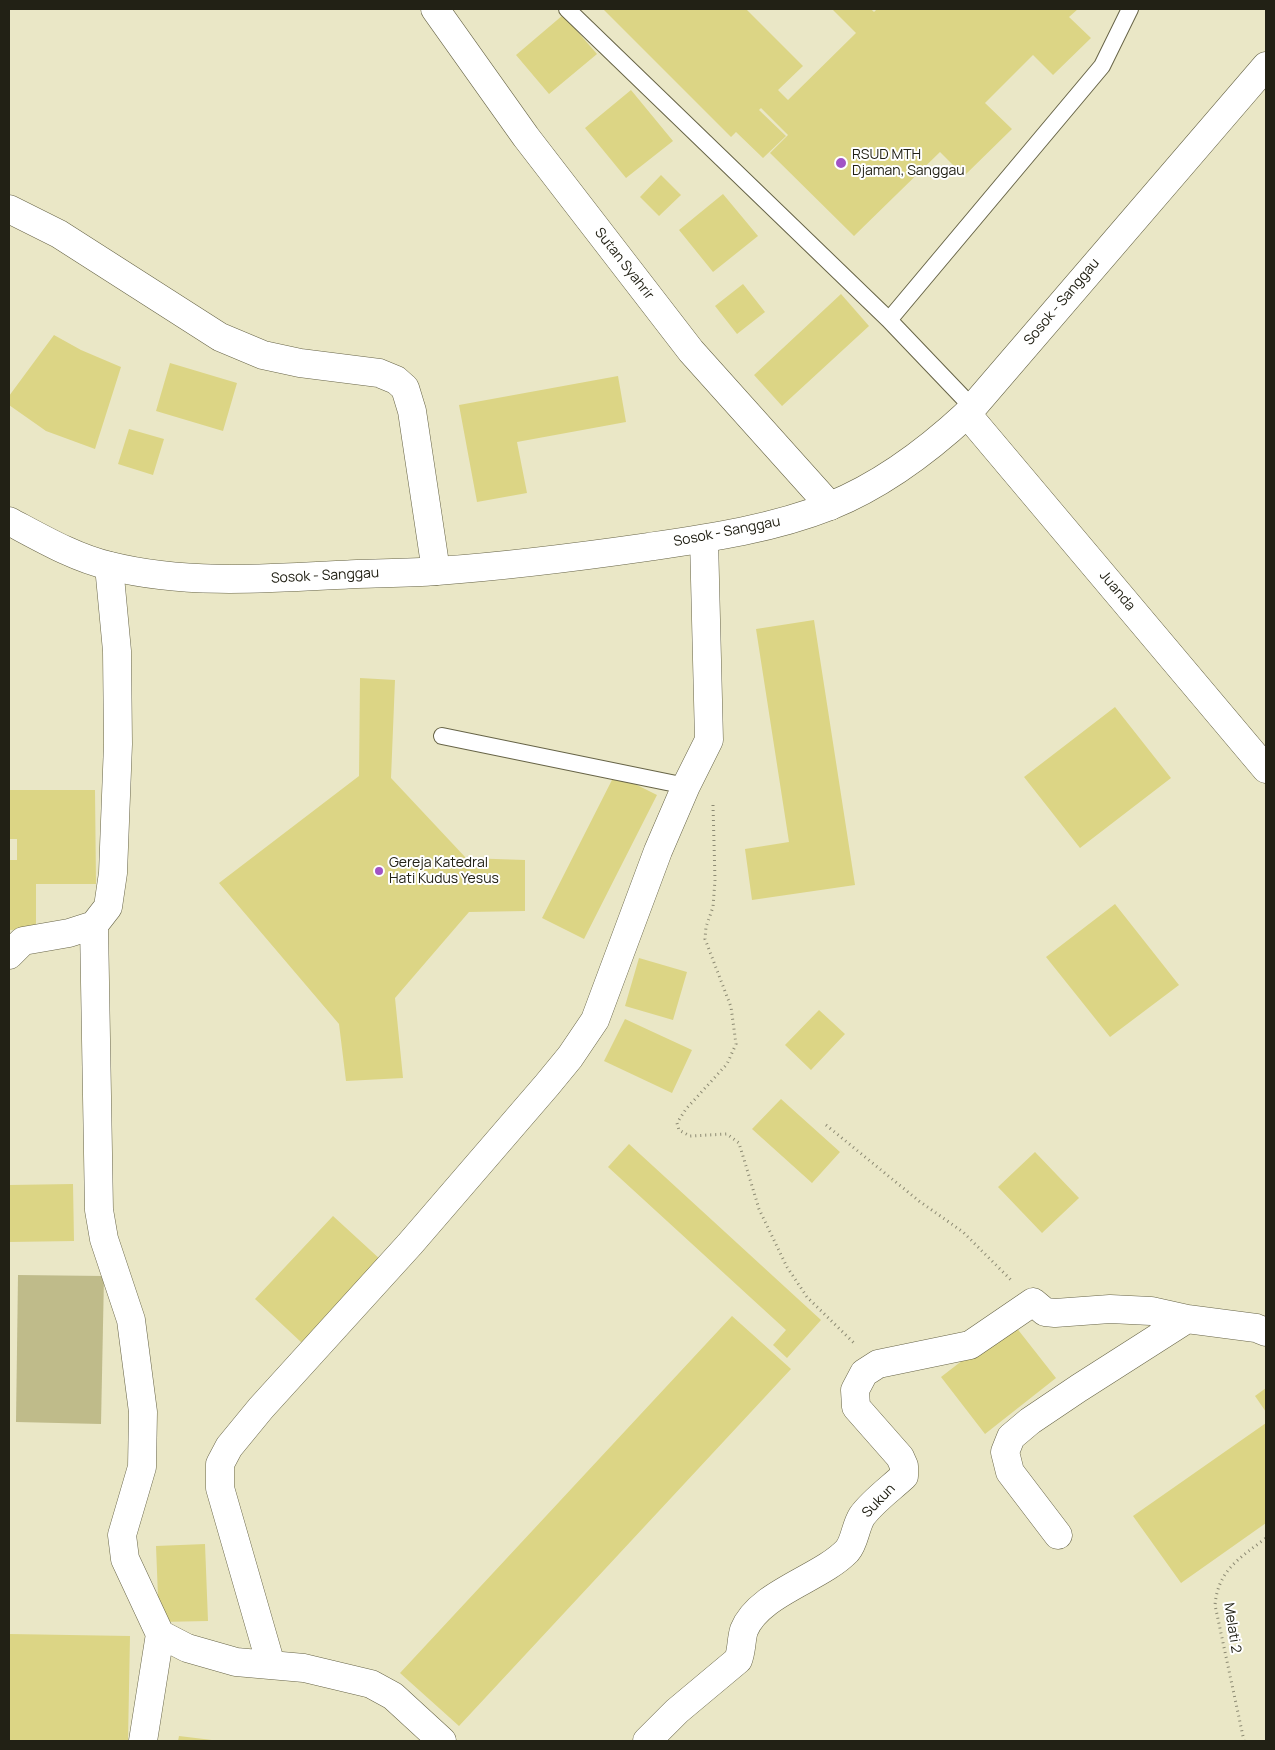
<!DOCTYPE html>
<html>
<head>
<meta charset="utf-8">
<style>
	body { margin:0 }
	#map { position:relative; width:1275px; height:1750px; overflow:hidden; background:#eae7c6; font-family:Manrope,sans-serif }
	canvas { display:block }
	.frame { position:absolute; inset:0; border:10px solid #222115; pointer-events:none }
</style>
</head>
<body>
<div id="map">
<canvas width="1275" height="1750"></canvas>
<div class="frame"></div>
</div>
<script>
const context = document.querySelector('canvas').getContext('2d');
context.lineJoin = 'round';
function fill(path, color) { context.fillStyle = color; context.fill(path, 'evenodd'); }
function stroke(path, color, width, dash) { context.strokeStyle = color; context.lineWidth = width; context.lineCap = dash ? 'butt' : 'round'; context.setLineDash(dash || []); context.stroke(path); }
function write(font, color, halo, rows, align = 'center') {
  context.font = font + ' Manrope,sans-serif'; context.lineWidth = 4; context.setLineDash([]); context.textBaseline = 'middle'; context.strokeStyle = halo; context.fillStyle = color; for (const [text, x, y, turn = 0] of rows) {
    context.save(); context.translate(x, y); context.rotate((+turn || 0) * Math.PI / 180); context.textAlign = isNaN(turn) ? turn : align; if (halo) context.strokeText(text, 0, 0); context.fillText(text, 0, 0); context.restore();
  }
}
const green = new Path2D(`
	M18 1275 104 1276 101 1424 16 1422Z`);
const building = new Path2D(`
	M606 9H746L803 66 778 90 788 100 856 33 832 9H871L874 12 877 9H1078L1069 17 1091 38 1053 75 1033 55 985 103 1012 129 964 176 940 152 854 236 770 153 788 135 761 108 759 110 786 136 763 158 736 132 731 137 604 10Z
	M563 15 597 54 549 94 516 55Z
	M631 90 673 141 626 178 585 128Z
	M661 175 681 195 659 216 640 197Z
	M723 194 758 236 713 272 679 230Z
	M743 284 765 312 737 334 715 306Z
	M841 294 869 326 782 406 754 375Z
	M54 335 81 350 121 367 95 449 46 431 9 405V396Z
	M170 363 237 383 223 431 156 411Z
	M618 376 626 422 517 442 527 493 477 502 459 405Z
	M129 429 164 439 153 475 118 464Z
	M814 620 855 885 752 900 745 849 789 842 756 629Z
	M360 678 395 680 391 778 466 858 525 860V911L469 912 395 998 403 1078 346 1081 339 1024 219 883 359 776Z
	M1115 707 1171 778 1080 848 1024 777Z
	M615 774 657 795 584 939 542 918Z
	M9 790H95L96 884H36V929L9 930V860H17V839H9Z
	M1115 904 1179 985 1110 1037 1046 957Z
	M639 958 687 972 673 1020 625 1006Z
	M819 1010 845 1034 811 1070 785 1045Z
	M625 1019 692 1050 672 1093 604 1061Z
	M781 1099 840 1152 812 1183 752 1129Z
	M629 1144 821 1320 787 1358 773 1345 786 1330 608 1167Z
	M1035 1152 1079 1198 1042 1233 998 1187Z
	M73 1184 74 1241 9 1242V1185Z
	M333 1216 381 1260 302 1343 255 1299Z
	M732 1316 791 1369 459 1726 400 1673Z
	M1012 1322 1056 1378 985 1434 941 1377Z
	M1266 1388V1412L1255 1396Z
	M1266 1423V1523L1181 1583 1133 1516Z
	M205 1544 208 1621 159 1622 156 1546Z
	M9 1634 130 1636 128 1741H9Z
	M179 1736 212 1740V1741H178Z`);
const path = new Path2D(`
	M713 805 715 880 713 907 706 927 705 939 731 1007 736 1044 727 1064 686 1109 677 1123 679 1130 690 1136 727 1134 739 1143 759 1209 787 1267 807 1297 854 1343
	M826 1125 919 1201 963 1232 1011 1280
	M1244 1741 1215 1605C1218 1570 1240 1558 1266 1538`);
const service = new Path2D(`
	M567 9 889 320
	M973 408 889 320 1102 66 1130 9
	M442 736 686 786`);
const minor = new Path2D(`
	M435 9 526 137 691 351 830 506
	M9 209 59 234 220 337 263 355 300 363 379 373 396 380 405 388 412 411 436 571
	M967 414 1266 769
	M94 925 99 1210 104 1239 131 1320 143 1412 142 1467 122 1535 125 1559 160 1634 187 1648 236 1662 304 1668 371 1684 393 1696 442 1741
	M9 955 23 941 69 933 94 925 108 907 113 873 118 744 117 651 109 566
	M1058 1535 1010 1472 1005 1452 1011 1437 1030 1421 1079 1388 1187 1319
	M271 1665 220 1488V1464L229 1447 261 1408 410 1244 547 1085 570 1057 595 1020 658 851 686 786 709 740 704 539
	M143 1741 160 1634
	M647 1741 677 1711 738 1660C742 1651 741 1639 744 1630 759 1593 820 1579 847 1551 855 1542 855 1527 862 1516 873 1501 890 1489 904 1476V1466L900 1457 856 1407 855 1390 864 1373 878 1364 970 1345 1033 1302 1045 1312 1055 1313 1110 1309 1151 1311 1187 1319 1256 1328 1266 1332`);
const trunk = new Path2D(`
	M9 521C41 538 75 558 110 566 190 586 275 578 357 574 383 573 410 573 437 571 508 566 578 557 648 547 709 538 772 529 830 506 882 485 926 452 967 414L1266 66`);
const markers = [
	[841,163,6,"#a153c5"],
	[379,871,5,"#a153c5"]
];
const poiNames = [
	["RSUD MTH",852,155],
	["Djaman, Sanggau",852,171],
	["Gereja Katedral",389,863],
	["Hati Kudus Yesus",389,879]
];
const streetNames = [
	["Sutan Syahrir",624,264,52],
	["Sosok - Sanggau",1062,302,-50],
	["Sosok - Sanggau",727,532,-11],
	["Sosok - Sanggau",325,576,-3],
	["Juanda",1117,591,50],
	["Sukun",879,1501,-46],
	["Melati 2",1232,1628,81]
];
fill(green, '#bfbb8a');
fill(building, '#dcd585');
stroke(service, '#676447', 18);
stroke(minor, '#676447', 29);
stroke(trunk, '#676447', 29);
stroke(path, '#8c8a73', 3, [1, 4]);
stroke(service, '#fff', 16);
stroke(minor, '#fff', 28);
stroke(trunk, '#fff', 28);
for (const [x, y, r, color] of markers) { const dot = new Path2D(); dot.arc(x, y, r, 0, 2 * Math.PI); context.fillStyle = color; context.fill(dot); stroke(dot, '#fff', 2); }
write('14px', '#222115', '#fff', poiNames, 'left');
write('14px', '#222115', '#fff', streetNames);
</script>
</body>
</html>
